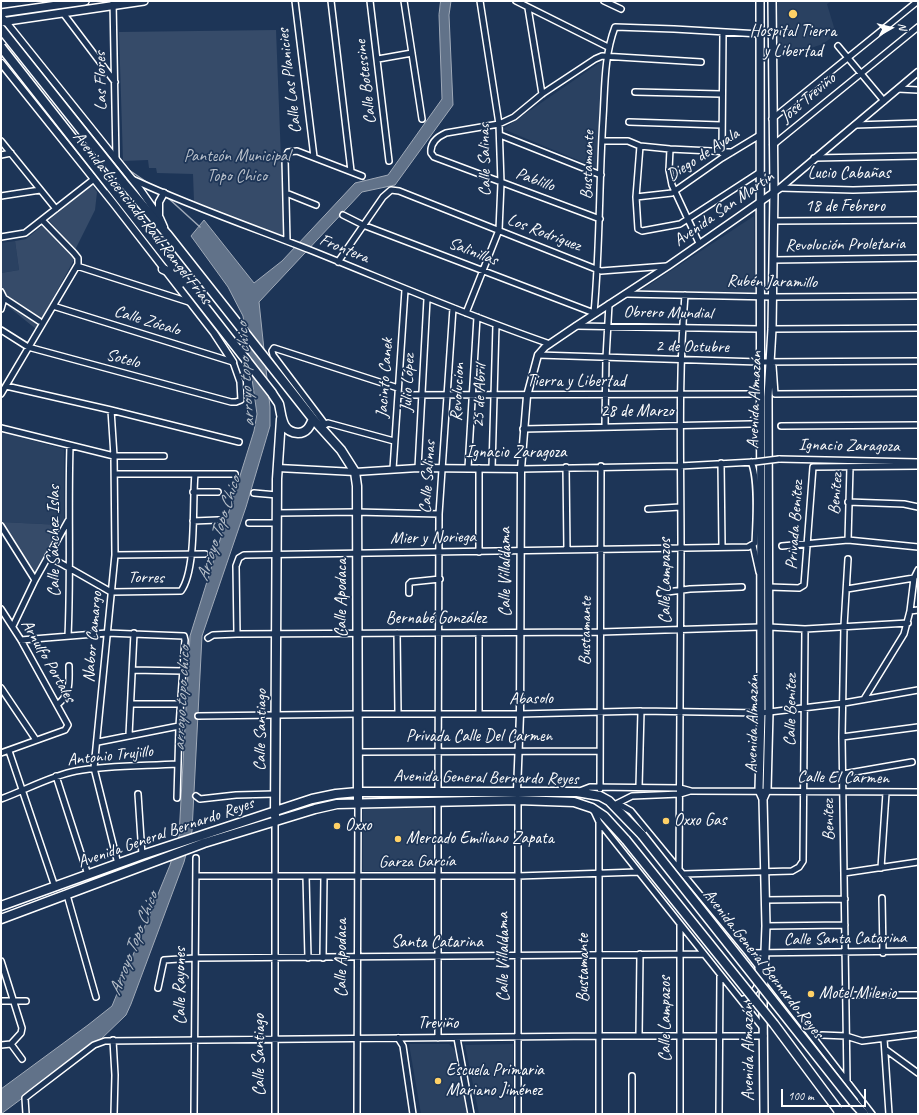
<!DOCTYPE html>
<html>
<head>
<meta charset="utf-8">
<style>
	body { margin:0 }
	#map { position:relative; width:919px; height:1115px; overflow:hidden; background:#1d3557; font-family:Caveat,sans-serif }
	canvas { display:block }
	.frame { position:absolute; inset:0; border:2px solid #fff; pointer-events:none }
	.north { position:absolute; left:871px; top:8px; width:40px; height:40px; -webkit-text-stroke:3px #1d3557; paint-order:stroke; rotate:82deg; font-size:11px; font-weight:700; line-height:16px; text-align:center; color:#fff }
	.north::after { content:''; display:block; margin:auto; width:14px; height:18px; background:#fff; clip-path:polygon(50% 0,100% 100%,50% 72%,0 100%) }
	.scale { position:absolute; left:781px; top:1089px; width:85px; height:18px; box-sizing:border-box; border:2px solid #fff; border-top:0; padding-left:5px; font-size:12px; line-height:14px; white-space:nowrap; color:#fff; -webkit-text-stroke:3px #1d3557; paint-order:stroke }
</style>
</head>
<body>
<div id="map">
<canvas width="919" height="1115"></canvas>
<div class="frame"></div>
<div class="north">N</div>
<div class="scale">100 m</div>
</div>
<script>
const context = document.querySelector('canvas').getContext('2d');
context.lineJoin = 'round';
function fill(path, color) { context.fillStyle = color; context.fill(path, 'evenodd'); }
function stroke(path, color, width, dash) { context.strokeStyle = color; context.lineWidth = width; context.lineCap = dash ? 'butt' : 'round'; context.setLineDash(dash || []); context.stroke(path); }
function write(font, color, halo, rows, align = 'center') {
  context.font = font + ' Caveat,sans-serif'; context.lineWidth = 3.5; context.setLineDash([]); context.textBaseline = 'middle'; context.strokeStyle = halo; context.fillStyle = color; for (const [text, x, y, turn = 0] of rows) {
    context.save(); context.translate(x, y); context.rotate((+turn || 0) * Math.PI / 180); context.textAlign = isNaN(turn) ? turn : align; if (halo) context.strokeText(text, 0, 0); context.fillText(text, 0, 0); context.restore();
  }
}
const built = new Path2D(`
	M777 1H832L827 4 836 34 823 44 777 59Z
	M602 61 597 168 503 129 554 94Z
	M754 216 755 293H637L669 272Z
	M15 241 19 270 1 273V243Z
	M1 432 64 449V521L62 525 1 522Z
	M432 806 433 871H363V808Z
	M409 1044H449L455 1050 467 1114H421Z
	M513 1044V1114H479L465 1045Z`);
const green = new Path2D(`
	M276 30 284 236 194 201 193 174 157 173 156 168H149L148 160 123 161 119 32Z
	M92 185 97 192 95 210 74 252 49 220Z
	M43 225 75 258 36 329 5 304 8 296 1 290V273L19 270 15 241 26 239Z
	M1 522 62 525 36 573 1 524Z`);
const water = new Path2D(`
	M441 1H451L449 15 453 105 395 185 362 192 259 302 270 407V426L246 507 202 636 192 831 184 862 131 1004 126 1015 98 1042 1 1114V1089L88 1025 112 1006 170 865 179 836 190 636 254 431 257 414 243 316 228 287 191 236 204 220 254 283 282 261 355 183 388 175 442 99 439 15Z`);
const stream = new Path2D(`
	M126 168 151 185
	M167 197 200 227`);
const minor = new Path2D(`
	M113 1 116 160
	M295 1 314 157
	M331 1 351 171
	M370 1 389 161
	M404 1 422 119
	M516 1 608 47
	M604 1 621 9
	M528 8 542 94
	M63 13 115 82
	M838 46 884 101
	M378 59 412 53
	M898 89 918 90
	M635 92 721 94
	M772 119 918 1
	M629 122 721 125
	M855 125 918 123
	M500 135 601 175
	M1 141 56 209
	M602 141H628L640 146 670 149 732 152
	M773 145 918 27
	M640 146 636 197 638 229 642 231 680 224 760 172
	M670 149 669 170 672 185 699 243
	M722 153 723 32
	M1 155 11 153
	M814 158 918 156
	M132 179C190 206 251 227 310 250 390 282 468 316 550 344
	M780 188 853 190 918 188
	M286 193 316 205
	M1 196 40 190
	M636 197 672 193 722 158 760 135
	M343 215 363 225 594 313C600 248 599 183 603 118 605 87 604 56 615 27L674 29 760 34
	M600 219 434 157 431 153C430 143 437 137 446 133L499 124 514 117 542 94 595 59 602 56 701 62
	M773 221 918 220
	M1 237 25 233 94 179
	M287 241 285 159 288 152 297 151 362 176
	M773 260 918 258
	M338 262 383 197 391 190 399 191 601 271 667 266
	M77 266 189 302
	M1 292 4 298 1 309
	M626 294 773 297 918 296
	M4 298 39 321
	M466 313 499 230 501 183 499 124 480 1
	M576 326 760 329
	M772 329 918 328
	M1 330 28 347 231 402H236L241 400 240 382 233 362 53 306
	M538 355 759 362 918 361
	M773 366 775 394 918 393
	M6 386 111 410 239 442
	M1 394 78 264V258L74 253 43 221
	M398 395 753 394
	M111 410 114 456 115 555 94 768 118 864
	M325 424 273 355 272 351 274 348 398 388
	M323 426 328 423 394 441
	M605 426 606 358 609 304
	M781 426 918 425
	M1 428 114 456H164
	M523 429 751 424
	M779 459 918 462
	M721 463 722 546
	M566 467 567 550
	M418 468 427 299
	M468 468 477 317
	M492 468 496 325
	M393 469 405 290
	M521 469 680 466 754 462
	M115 474H235
	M193 492H218
	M254 493 277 495
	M848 502 904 504 918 507
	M648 509 680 507
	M277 513 356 512 439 514
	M193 521 218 520
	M249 523H277
	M1 526 35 580
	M848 540 850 467
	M753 545 759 572
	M782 546 848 540 918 547
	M479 552V468
	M115 555 205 554
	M48 556 111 592 181 591C197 569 192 503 195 474
	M769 587 799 588 804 585 813 467 918 466
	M847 589 914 578
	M409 593V584L411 582 440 579
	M660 593 690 589 742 587
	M1 609 21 640 68 725 65 730 1 753
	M910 611 918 610
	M13 626 35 580 68 521
	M769 627 805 629 908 623
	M397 633 398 713
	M237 634 236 566 239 558 244 555 748 547 755 543C756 523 759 479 751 462
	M68 636C71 573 68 510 70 446
	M208 638 213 635 237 634 601 632 761 627
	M21 640 107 633 184 636 185 640 179 726 177 798
	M133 670 183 671
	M1 688 36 740
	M864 699 904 634 910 611 914 578 918 570
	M131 704H181
	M57 705C71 694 69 682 69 666
	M479 713V633
	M198 716 358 714H520L641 711 761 713 844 703 918 690
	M129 735 134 633
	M842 737 918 727
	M98 742 179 726
	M9 751 55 887
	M358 752 599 751
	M843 774 912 762
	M56 776 88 875
	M639 787 641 711
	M600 789 601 466
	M438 792 439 514 453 308
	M577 792 590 787 680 788 691 791 918 792
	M138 794 142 855
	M196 796 200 799 236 795 275 794
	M1 799C26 790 50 776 76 771 109 765 144 766 178 764
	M518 800V1114
	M614 805 632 796 680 794 690 791
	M616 806H622L631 811 748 953 872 1114
	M593 809 599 822 763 1028
	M275 821V1114
	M679 868C680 762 681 655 681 548 681 464 678 379 685 295
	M881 868 886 793
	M844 873 918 862
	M683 874 792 871 799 867 803 861 805 629
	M196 876H518L638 872
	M306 876 308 958
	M67 895 96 997
	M882 898 883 953
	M765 900 845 899
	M766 926 845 925
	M748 953 918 951
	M323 958 324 876
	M1 961 22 1028 21 1033 11 1044 1 1045
	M158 988 164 960 195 958 703 954
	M846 995H918
	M741 1000C755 996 762 982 758 968
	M1 1001H26
	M822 1035 846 1036 862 1041 918 1034
	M639 1036 640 954
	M398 1038 403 1046 413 1114
	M438 1038V801
	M457 1038 471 1114
	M884 1039 889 1114
	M113 1040 115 1075 114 1114
	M11 1044 22 1059
	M885 1049 918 1073
	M632 1076V1114
	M847 1081 842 737 844 626 848 559
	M26 1114 25 1098 30 1094 94 1045 105 1041 598 1036H764
	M194 1114 196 858
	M357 1114 358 802
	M599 1114V822
	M680 1114V925
	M719 1114 720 976`);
const tertiary = new Path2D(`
	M1 16 139 188 160 218 164 227
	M1 63 114 204 214 333 233 362
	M159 216V202L164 193
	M278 468 355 472 418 468 521 469
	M517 791 520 714 521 469 527 396 538 355 545 347 576 326 668 266 780 188 918 72`);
const secondary = new Path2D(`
	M760 1 761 713 759 790 763 799 766 926 763 1003 764 1114
	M1 13 85 1
	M1 22 144 1
	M763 799 767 790 769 712 768 397 772 329 774 191 772 1`);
const primary = new Path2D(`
	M122 181 167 234 313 419 341 450 355 472 357 486 358 802
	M111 187 272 393C274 397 277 400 279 404 282 416 281 432 298 433 307 433 310 426 313 419
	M163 269 170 272 181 283
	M275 816 277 479 281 419
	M1 906 142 855 312 799 336 794 358 792H577L600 796 609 801 642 835
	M1 919 204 843 315 809 337 804 518 800 574 802 592 808 604 816 626 840
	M854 1103 864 1114`);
const minorBridge = new Path2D(`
	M755 462 779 459`);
const primaryBridge = new Path2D(`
	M1 29 122 181
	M1 47 111 187
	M642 835 854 1103
	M626 840 774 1024 838 1110`);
const markers = [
	[793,14,5,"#ffd166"],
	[666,821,4,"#ffd166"],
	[337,826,4,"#ffd166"],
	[398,839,4,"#ffd166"],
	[811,994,4,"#ffd166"],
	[438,1081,4,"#ffd166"]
];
const poiNames = [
	["Hospital Tierra",793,32,"center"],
	["y Libertad",793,52,"center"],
	["Oxxo Gas",674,821],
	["Oxxo",345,826],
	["Mercado Emiliano Zapata",406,839],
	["Motel Milenio",819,994],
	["Escuela Primaria",446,1071],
	["Mariano Jiménez",446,1091]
];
const streetNames = [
	["Las Flores",101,81,-91],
	["Calle Las Planicies",290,81,-97],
	["Calle Botessine",366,82,-97],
	["José Treviño",808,98,-40],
	["Diego de Ayala",703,155,-33],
	["Calle Salinas",485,160,-91],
	["Bustamante",588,165,-88],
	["Lucio Cabañas",849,174],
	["Pablillo",535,180,20],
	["18 de Febrero",845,207],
	["Avenida San Martín",724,209,-35],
	["Avenida Licenciado Raúl Rangel Frías",142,218,52],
	["Los Rodríguez",544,233,21],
	["Revolución Proletaria",845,245,-1],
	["Frontera",344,249,22],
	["Salinillas",473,252,21],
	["Rubén Jaramillo",772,282,1],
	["Obrero Mundial",668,313,1],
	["Calle Zócalo",147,321,17],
	["2 de Octubre",692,347,1],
	["Sotelo",123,359,15],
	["Jacinto Canek",385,378,-86],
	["Tierra y Libertad",576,382],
	["Julio López",408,383,-87],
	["Revolucion",458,392,-87],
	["25 de Abril",480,396,-88],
	["Avenida Almazán",755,400,-88],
	["28 de Marzo",637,412],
	["Ignacio Zaragoza",849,446,1],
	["Ignacio Zaragoza",516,453],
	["Calle Salinas",428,477,-86],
	["Benítez",836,494,-86],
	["Privada Benítez",795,525,-86],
	["Mier y Noriega",433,538,-1],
	["Calle Sánchez Islas",55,541,-90],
	["Calle Villaldama",506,572,-90],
	["Torres",146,578,1],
	["Calle Lampazos",666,581,-90],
	["Calle Apodaca",342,598,-90],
	["Bernabé González",436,619],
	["Bustamante",586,631,-89],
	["Nabor Camargo",93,637,-85],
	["Arnulfo Portales",48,661,60],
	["Abasolo",531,699,-1],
	["Calle Benítez",791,710,-89],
	["Avenida Almazán",753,724,-89],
	["Calle Santiago",261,730,-89],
	["Privada Calle Del Carmen",479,737],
	["Antonio Trujillo",110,756,-6],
	["Avenida General Bernardo Reyes",486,778,1],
	["Calle El Carmen",843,778,1],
	["Benítez",829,820,-91],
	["Avenida General Bernardo Reyes",166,833,-19],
	["Garza García",417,862,-1],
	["Calle Santa Catarina",845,939,-1],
	["Santa Catarina",437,943],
	["Calle Villaldama",504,957,-90],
	["Calle Apodaca",342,958,-90],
	["Avenida General Bernardo Reyes",763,964,52],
	["Bustamante",584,968,-90],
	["Calle Rayones",181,986,-90],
	["Calle Lampazos",666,1019,-90],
	["Treviño",438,1024],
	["Avenida Almazán",749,1052,-90],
	["Calle Santiago",260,1055,-90]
];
const parkNames = [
	["Panteón Municipal",237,157],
	["Topo Chico",237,177]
];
const waterNames = [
	["arroyo topo chico",246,375,-94],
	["Arroyo Topo Chico",219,529,-72],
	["arroyo topo chico",182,699,-87],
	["Arroyo Topo Chico",134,944,-69]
];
fill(built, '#2a4161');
fill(green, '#364b69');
fill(water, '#617289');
stroke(water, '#a0aab8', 1);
stroke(stream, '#a0aab8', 1.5);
stroke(minor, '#fff', 8);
stroke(tertiary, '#fff', 9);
stroke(secondary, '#fff', 10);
stroke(primary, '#fff', 11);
stroke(minor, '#1d3557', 5);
stroke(tertiary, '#1d3557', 6);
stroke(secondary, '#1d3557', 7);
stroke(primary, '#1d3557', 8);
stroke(minorBridge, '#fff', 8, []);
stroke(primaryBridge, '#fff', 11, []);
stroke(minorBridge, '#1d3557', 5);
stroke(primaryBridge, '#1d3557', 8);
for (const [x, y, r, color] of markers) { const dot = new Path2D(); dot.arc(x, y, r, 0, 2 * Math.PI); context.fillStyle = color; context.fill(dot); stroke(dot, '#1d3557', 1.5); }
write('17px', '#fff', '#1d3557', poiNames, 'left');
write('17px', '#fff', '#1d3557', streetNames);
write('17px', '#b9c0ca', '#1d3557', parkNames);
write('italic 18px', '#b8c0ca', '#1d3557', waterNames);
</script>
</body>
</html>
